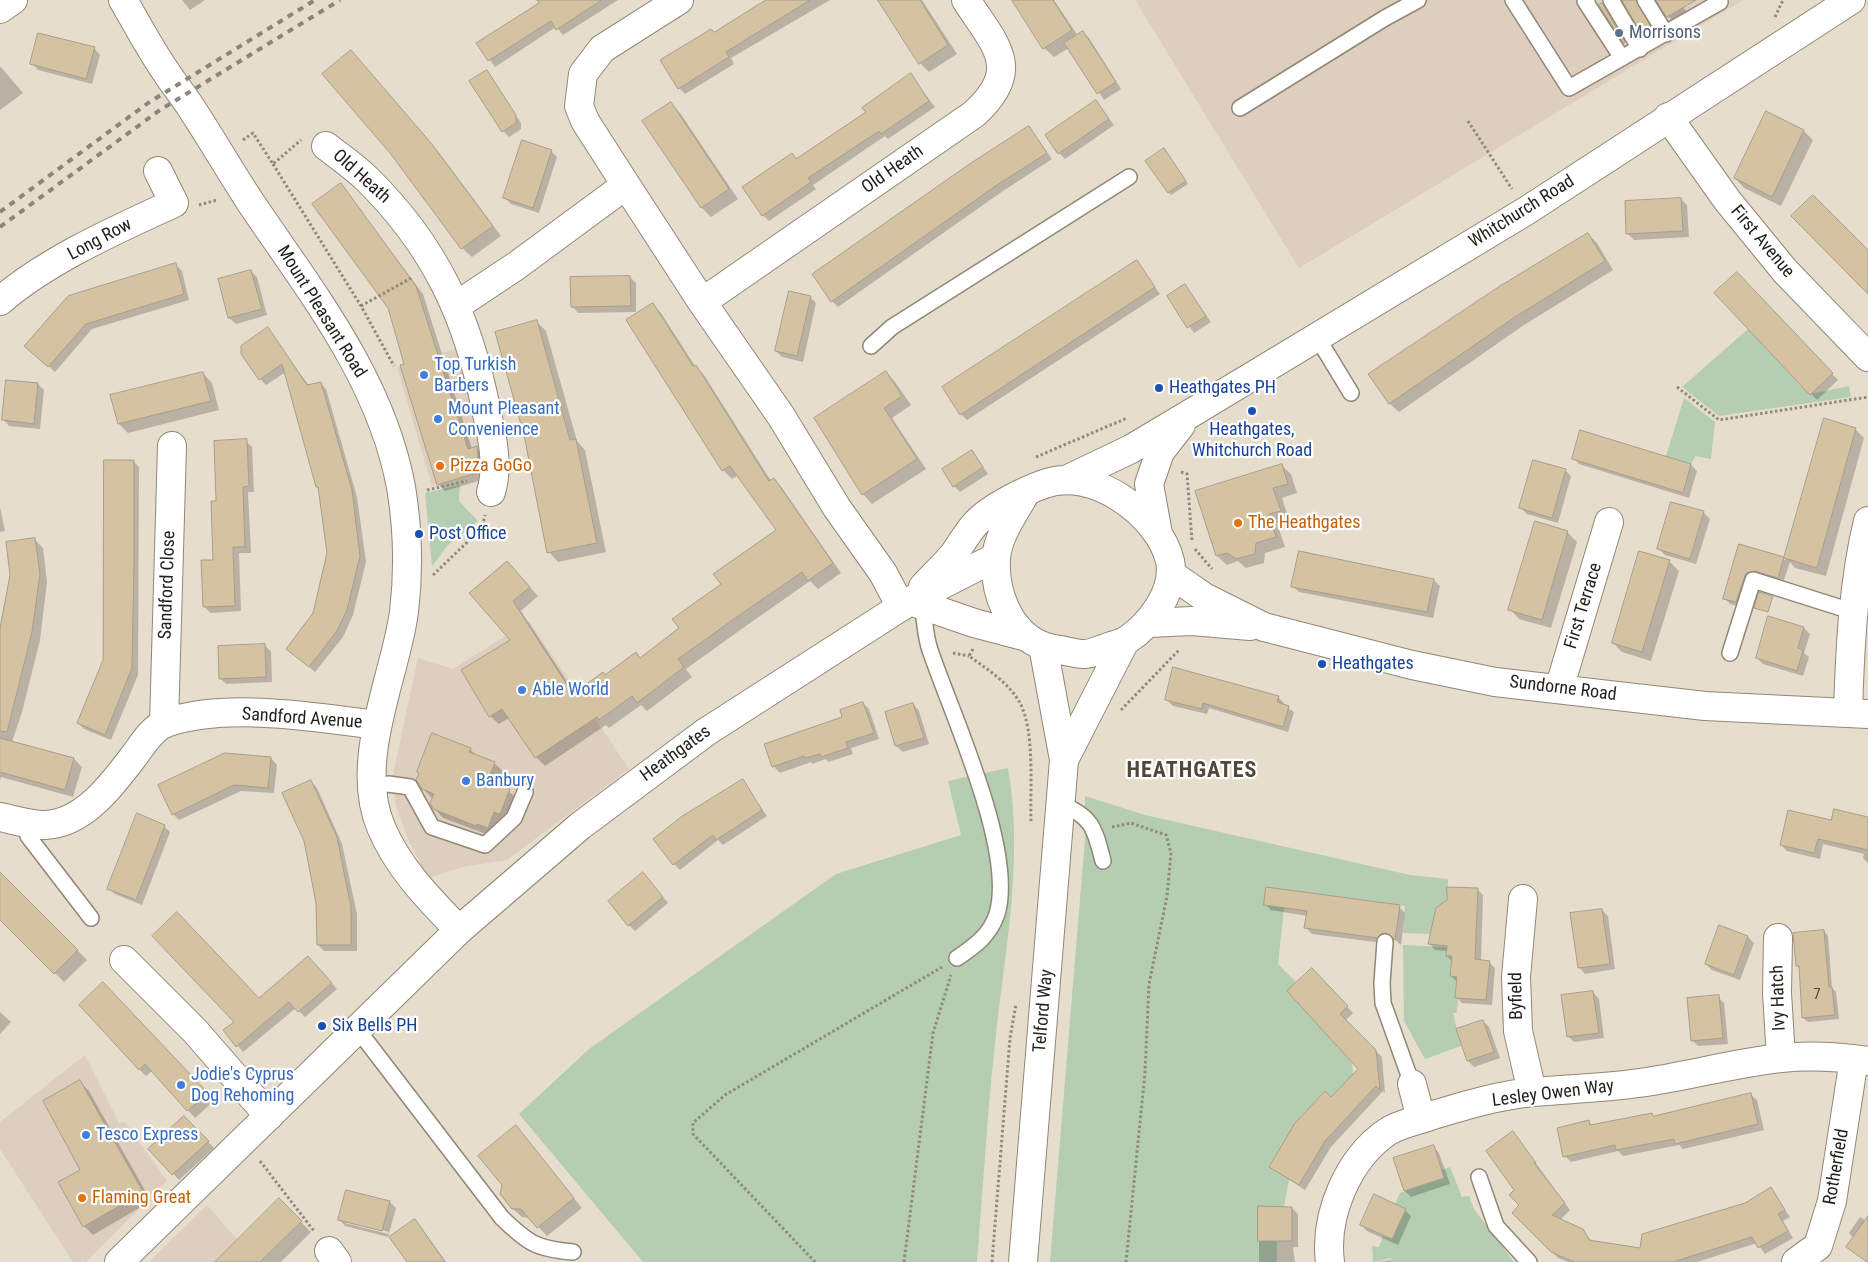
<!DOCTYPE html>
<html>
<head>
<meta charset="utf-8">
<style>
	body { margin:0 }
	canvas { display:block; background:#e7ddcc }
</style>
</head>
<body>
<canvas width="1868" height="1262"></canvas>
<script>
const context = document.querySelector('canvas').getContext('2d');
context.lineJoin = 'round';
function fill(path, color) { context.fillStyle = color; context.fill(path, 'evenodd'); }
function stroke(path, color, width, dash) { context.strokeStyle = color; context.lineWidth = width; context.lineCap = dash ? 'butt' : 'round'; context.setLineDash(dash || []); context.stroke(path); }
function write(font, color, halo, rows, align = 'center') {
  context.font = font + ' "Roboto Condensed",sans-serif'; context.lineWidth = 4.5; context.setLineDash([]); context.textBaseline = 'middle'; context.strokeStyle = halo; context.fillStyle = color; for (const [text, x, y, turn = 0] of rows) {
    context.save(); context.translate(x, y); context.rotate((+turn || 0) * Math.PI / 180); context.textAlign = isNaN(turn) ? turn : align; if (halo) context.strokeText(text, 0, 0); context.fillText(text, 0, 0); context.restore();
  }
}
const commercial = new Path2D(`
	M1135 0H1743L1299 268Z
	M458 348 491 468 432 486 397 367Z
	M529 621 629 769 507 860 463 867 428 878 409 841 396 807 392 779 418 658 453 669Z
	M85 1055 119 1123 125 1122 167 1181 86 1262H73L0 1149V1122Z
	M207 1205 257 1262H149Z`);
const green = new Path2D(`
	M1748 329 1810 394 1849 386 1851 397 1719 416 1682 387Z
	M1684 398 1715 422 1711 459 1696 456 1691 464 1666 456Z
	M460 485 459 501 478 521 448 545 432 566 425 493Z
	M1008 768C1024 861 1005 950 995 1043 987 1116 983 1189 977 1262H643L519 1114 589 1049 836 874 961 835 948 781Z
	M1085 796 1145 815 1410 875 1448 879 1447 905 1433 934 1403 933 1405 906 1286 890 1278 964 1296 982 1287 991 1343 1042 1337 1047 1352 1062 1353 1075 1331 1097 1325 1091 1301 1116 1269 1166 1289 1179 1284 1207H1258V1241H1277V1262H1050L1085 839Z
	M1403 945 1447 947 1446 956H1452L1450 976 1457 977 1455 998H1458L1457 1013H1453L1461 1046 1425 1059 1404 1021Z
	M1450 1167 1462 1197 1469 1196 1474 1209 1514 1262H1392L1391 1258 1373 1262 1372 1246 1379 1247 1383 1236 1392 1239 1406 1209 1395 1204 1400 1193 1444 1178 1442 1170Z`);
const shadow = new Path2D(`
	M182 0H205L190 10Z
	M546 0H618L563 35 556 27 495 67 478 43Z
	M768 0H830L731 58 734 64 685 94 679 88 714 33Z
	M879 0H922L957 54 929 72 920 63Z
	M1013 0H1054L1078 36 1083 32 1089 38 1121 89 1104 100 1069 48 1054 57 1044 48Z
	M1622 0H1644L1641 7 1655 33 1648 37Z
	M1657 0H1678L1688 14 1673 22Z
	M94 48 100 55 92 84 38 70 32 63Z
	M360 61 440 154 501 236 472 257 462 248Z
	M0 66 23 93 0 110Z
	M486 72 521 123V129L509 137 503 131Z
	M910 75 935 107 888 139 885 136 813 185 816 189 769 221 763 215 797 160 867 113Z
	M1096 102 1114 125 1065 159 1059 153Z
	M670 103 680 113 738 199 711 217 702 208 644 121Z
	M1766 113 1804 131 1813 140 1781 206 1744 188 1735 178Z
	M1029 127 1052 159 1003 191 838 307 832 301 814 275Z
	M551 151 557 157 539 213 511 204 505 198Z
	M1166 153 1188 184 1171 195 1147 161Z
	M341 185 423 294 472 449 477 448 484 455 485 479 445 491 438 484 389 307Z
	M1681 199 1687 205 1689 237 1634 240 1628 234Z
	M1588 234 1597 243 1613 270 1524 325 1399 412 1390 404 1370 375Z
	M1136 261 1160 294 967 420 961 414Z
	M176 265 182 271 189 300 92 329 55 372 32 352Z
	M251 271 257 277 267 315 236 324 229 318Z
	M1737 273 1838 380 1817 400 1716 293Z
	M630 277 636 283V312L578 313 572 306Z
	M1185 286 1211 322 1194 333 1168 297Z
	M810 297 816 303 803 362 782 357 776 351Z
	M653 305 661 313 695 366 704 375 771 481 774 479 782 488 841 573 818 589 810 581 743 628 686 669 692 677 647 711 641 705 609 728 606 725 545 766 536 757 509 718 499 724 490 716 512 641 507 562 538 596 521 611 575 694 605 676 641 659 681 629 778 531 738 475 732 479 723 470Z
	M537 322 546 331 577 441 585 450 606 552 558 562 549 552 525 434Z
	M268 329 309 386 320 383 326 389 357 497 366 562 353 615 343 637 315 672 293 654 314 613 328 553 320 490 317 487 286 372 266 385 260 379Z
	M886 372 895 382 911 405 892 418 926 469 872 504 863 494Z
	M203 373 212 383 219 410 128 433 119 424 112 396Z
	M38 384 44 390 40 429 9 426 3 419Z
	M1824 420 1855 429 1864 438 1826 576 1795 568 1790 562 1783 583 1756 576 1741 607 1730 604 1724 598 1740 545 1785 560Z
	M1581 432 1691 465 1697 471 1689 498 1579 464 1573 458Z
	M246 441 252 447 254 492H248L251 553H239L241 611 210 613 204 606 214 561 218 502Z
	M972 451 988 474 960 492 954 486Z
	M133 461 139 467 138 675 111 740 84 729 78 723 104 660Z
	M1281 465 1291 474 1297 493 1282 498 1289 520 1277 523 1285 547 1265 553 1264 563 1246 568 1238 561 1227 565 1217 556 1197 492Z
	M1565 470 1571 476 1558 523 1527 514 1521 508Z
	M1672 503 1704 513 1710 519 1696 564 1665 555 1659 549Z
	M0 507 5 531 0 532Z
	M1567 532 1577 542 1551 628 1519 619 1510 609Z
	M35 540 43 548 47 582 40 640 22 712 12 742 74 759 82 767 73 797 1 777 0 780V631Z
	M1669 561 1679 571 1651 661 1622 652 1613 643Z
	M1434 580 1440 586 1433 618 1299 592 1292 586Z
	M1769 617 1804 628 1810 634 1804 653 1809 657 1803 676 1763 664 1757 658Z
	M264 645 271 651 272 682 226 684 220 678Z
	M1278 697 1284 703 1283 705 1294 712 1288 732 1209 708 1207 714 1173 706 1167 700Z
	M863 703 869 709 879 739 851 748 853 754 828 762 826 759 812 764 811 762 780 773 774 767 766 745 844 718Z
	M913 704 919 711 929 744 903 752 896 746 886 713Z
	M470 749 477 756 494 763 504 772 499 784 518 799 497 836 486 832V834L443 818 434 808 433 799 423 789Z
	M271 758 277 765 274 793 241 791 179 820 173 814Z
	M742 781 767 816 723 845 718 840 680 870 674 864Z
	M311 782 317 788 342 844 357 914V951H324L318 945Z
	M1868 818V863L1863 858 1864 854 1823 844 1820 859 1787 851 1781 845 1832 822Z
	M164 826 170 832 142 905 115 894 109 888Z
	M2 875 87 960 64 982 0 918V877Z
	M649 880 668 903 635 931 629 925Z
	M1477 889 1483 895 1481 961 1489 962 1495 968 1492 1005 1462 1003 1456 997 1457 982 1451 976 1452 961 1447 956 1448 951 1435 950 1430 944Z
	M1265 904 1399 907 1405 913 1401 945 1393 938 1387 940 1383 943 1312 934 1306 928 1307 916 1271 910Z
	M1602 910 1608 916 1615 969 1585 974 1579 967Z
	M1720 927 1748 937 1754 943 1740 980 1712 970 1706 964Z
	M1824 931 1828 936 1832 988 1836 992 1839 1019 1808 1022 1803 1018 1800 969 1797 966Z
	M314 963 337 989 305 1017 296 1008 243 1052 225 1030 260 999Z
	M1312 969 1353 1013 1345 1021 1382 1057 1385 1093 1383 1091 1331 1147 1305 1190 1270 1167 1360 1069Z
	M110 990 214 1101 195 1118 152 1071 146 1076 139 1069Z
	M1593 992 1599 999 1604 1038 1574 1042 1568 1036Z
	M1718 997 1724 1003 1728 1044 1698 1046 1692 1040Z
	M0 1012 11 1022 0 1034Z
	M1483 1021 1489 1027 1500 1058 1474 1067 1468 1061 1458 1030Z
	M80 1082 89 1091 151 1201 93 1235 84 1226Z
	M1750 1094 1757 1100 1764 1130 1683 1149 1679 1145 1623 1156 1618 1151 1571 1162 1565 1156 1589 1122 1593 1126 1654 1117Z
	M184 1117 214 1148 179 1180 150 1149Z
	M516 1127 582 1208 547 1236 530 1218 522 1217 512 1208Z
	M1513 1132 1570 1210 1560 1220 1583 1230 1592 1242 1641 1249 1745 1204 1771 1189 1790 1217 1783 1221 1793 1238 1765 1254 1757 1243 1697 1262H1568L1558 1258 1514 1213 1521 1205 1516 1190Z
	M1433 1147 1439 1153 1450 1184 1411 1197 1405 1191 1395 1159Z
	M279 1200 311 1232 281 1262H217Z
	M390 1202 396 1208 388 1237 345 1226 339 1219ZM345 1220 389 1232 388 1234 345 1223Z
	M1259 1208H1292L1298 1214V1247H1293L1295 1262H1259Z
	M1405 1210 1411 1216 1398 1245 1367 1231 1361 1225Z
	M1860 1217 1868 1222V1262L1847 1247 1854 1238 1849 1233Z
	M415 1221 421 1227 446 1262H409Z
	M1390 1260 1393 1262H1377Z`);
const building = new Path2D(`
	M537 0H602L556 30 551 21 488 61 476 43 539 3Z
	M766 0H810L726 52 729 57 678 89 660 60 711 29 714 32Z
	M878 0H920L948 45 919 64Z
	M1012 0H1053L1072 30 1043 49Z
	M1622 0H1636L1651 27 1641 32Z
	M1656 0H1696L1667 17Z
	M1602 3 1625 42 1623 43 1599 5Z
	M1083 31 1116 82 1097 94 1064 43Z
	M38 33 95 47 86 79 30 64Z
	M351 50 431 143 493 226 461 249 390 153 322 74Z
	M487 70 516 115V123L502 132 469 81Z
	M911 73 929 101 881 134 879 131 808 178 811 182 762 216 742 187 792 153 796 159 866 112 862 108Z
	M1096 100 1109 119 1058 154 1045 135Z
	M671 102 729 189 701 208 642 121Z
	M1766 111 1804 130 1772 197 1734 178Z
	M1029 126 1047 153 997 185 831 302 812 274 971 163Z
	M522 140 552 150 533 208 503 198Z
	M1164 148 1186 181 1168 193 1145 161Z
	M341 183 416 286 468 449 477 446 479 472 437 485 400 365 404 364 388 308 312 204Z
	M1813 195 1868 250V294L1791 216Z
	M1681 198 1683 231 1626 234 1625 201Z
	M1588 233 1605 261 1515 317 1389 404 1368 374 1500 286Z
	M1137 260 1155 287 960 415 942 387Z
	M176 263 184 294 86 324 48 367 24 346 68 296Z
	M251 270 262 309 228 318 218 279Z
	M1737 272 1833 373 1810 395 1714 293Z
	M630 276 631 306 571 307 570 277Z
	M1185 284 1206 316 1187 328 1167 296Z
	M789 291 811 296 797 356 775 351Z
	M653 303 693 366 696 365 769 481 774 478 833 563 808 581 802 572 734 619 678 659 684 667 637 703 632 696 599 720 597 717 535 758 502 709 489 717 461 670 510 640 469 593 507 561 530 587 513 601 573 694 603 672 605 675 636 652 640 658 679 628 672 619 721 584 713 574 776 530 730 466 722 471 626 320Z
	M537 320 570 440 576 439 597 543 547 553 524 435 495 332Z
	M268 327 307 385 321 382 352 490 360 556 347 610 337 631 309 667 286 649 313 613 327 553 318 487H316L282 364 259 380 241 354V346Z
	M886 371 902 396 884 408 917 459 862 495 814 418Z
	M203 372 211 401 118 424 110 395Z
	M6 380 38 383 34 424 2 420Z
	M1824 418 1856 428 1817 568 1784 558Z
	M1580 430 1691 464 1683 493 1572 459Z
	M247 439 249 486 243 487 245 547H233L235 606 203 607 201 560H213L211 501H216L214 441Z
	M972 450 983 467 953 487 942 469Z
	M104 460H134V562L132 668 105 735 77 723 103 660Z
	M1533 460 1566 469 1552 518 1519 508Z
	M1282 464 1288 484 1273 488 1281 511 1269 514 1276 537 1256 543 1255 554 1236 559 1227 553 1216 556 1195 491Z
	M1671 502 1704 511 1690 559 1657 549Z
	M1535 521 1568 531 1542 620 1508 610Z
	M35 538 40 574 32 632 7 732 0 731V628L10 575 6 542Z
	M1739 544 1784 557 1778 578 1755 571 1746 573 1736 602 1723 599Z
	M1299 551 1434 579 1427 612 1291 587Z
	M1639 551 1670 560 1642 652 1612 643Z
	M1759 592 1773 596 1768 612 1754 608Z
	M1768 616 1804 627 1798 648 1803 650 1797 671 1756 658Z
	M265 644 266 677 219 679 218 646Z
	M1173 667 1279 696 1277 702 1289 706 1283 727 1203 703 1202 709 1165 700Z
	M863 702 874 733 846 742 848 748 821 757 820 754 805 758 804 756 772 767 764 744 842 717 840 710Z
	M913 703 924 738 895 746 885 712Z
	M432 733 471 748 469 752 495 762 490 775 494 777 492 782 510 789 500 814 494 812 488 828 477 824 476 826 433 809 430 803 434 794 422 789 416 780 419 773 417 772Z
	M0 738 74 758 65 790 0 772Z
	M225 753 271 757 268 788 234 785 172 815 158 785Z
	M743 779 762 810 716 840 713 835 673 865 653 839 681 817Z
	M311 780 337 837 351 907V945H317L316 903 304 841 282 793Z
	M1834 809 1868 817V850L1818 839 1814 853 1780 845 1788 810 1831 820Z
	M137 813 165 825 136 900 107 889Z
	M0 872 78 950 54 974 0 920Z
	M643 872 663 897 628 926 608 901Z
	M1266 887 1400 905 1395 940 1386 933 1381 934 1377 938 1304 928 1307 911 1264 905Z
	M1447 887 1478 888 1475 959 1490 961 1486 1000 1455 998 1457 977 1450 976 1452 956H1446L1447 946 1428 944 1436 908 1447 900Z
	M1602 909 1610 964 1578 968 1570 913Z
	M177 912 259 998 308 956 332 983 298 1012 289 1002 236 1047 223 1030 234 1022 152 936Z
	M1719 925 1748 936 1734 975 1705 964Z
	M1824 930 1829 987H1832L1835 1015 1802 1018 1799 966H1796L1793 933Z
	M1312 968 1348 1006 1340 1014 1376 1050 1380 1090 1376 1086 1325 1141 1299 1185 1269 1167 1295 1123 1325 1091 1331 1097 1358 1069 1287 991Z
	M103 982 208 1093 187 1111 145 1064 139 1070 79 1005Z
	M1593 991 1599 1033 1567 1037 1561 995Z
	M1719 995 1723 1038 1691 1041 1687 998Z
	M1483 1020 1494 1052 1467 1061 1456 1029Z
	M80 1080 143 1192 83 1227 58 1182 80 1170 43 1101Z
	M1751 1093 1758 1124 1675 1144 1674 1139 1616 1150 1615 1145 1563 1157 1557 1128 1589 1120 1590 1125 1652 1113 1653 1116Z
	M184 1116 209 1141 172 1175 148 1149Z
	M516 1125 574 1198 537 1228 521 1209H512L500 1194 502 1185 478 1156Z
	M1513 1131 1536 1163H1534L1565 1203 1552 1215 1583 1229 1589 1240 1640 1248 1642 1234 1745 1203 1771 1187 1785 1210 1778 1214 1788 1231 1758 1248 1752 1237 1673 1262H1574L1551 1252 1512 1213 1519 1205 1509 1195 1514 1190 1486 1151Z
	M1434 1145 1444 1178 1404 1191 1393 1158Z
	M346 1190 390 1201 382 1231 338 1220Z
	M1374 1194 1406 1209 1392 1239 1360 1225Z
	M279 1198 302 1221 260 1262H215Z
	M1258 1206 1292 1207V1241H1258Z
	M1868 1216V1262H1867L1846 1247Z
	M415 1219 445 1262H407L389 1237Z`);
const path = new Path2D(`
	M1775 17 1783 0
	M1468 121 1512 189
	M243 140 253 133 273 164 301 140
	M273 164 361 306 394 366
	M199 205 217 200
	M361 306 413 277
	M1677 387 1719 420 1868 397
	M1036 457 1127 418
	M1181 472 1187 474 1192 541
	M427 490 467 481
	M1195 549 1212 569
	M433 575 482 528 485 515
	M973 649 969 656C987 669 1009 683 1020 703 1035 731 1030 789 1031 821
	M953 653 969 656
	M1121 710 1179 650
	M1112 827 1131 823 1166 835 1171 853 1167 896 1149 984 1145 1073 1126 1262
	M260 1161 314 1231
	M815 1262 693 1134V1123L725 1095 942 967
	M904 1262 933 1033 951 975
	M992 1262 1010 1038 1016 1004`);
const lane = new Path2D(`
	M1513 0 1569 88 1720 2 1719 0
	M1587 0 1585 1 1622 58
	M1611 0 1640 49
	M1645 0 1666 34
	M1240 108 1385 18 1418 0
	M1317 337 1351 393
	M871 346 892 327 1129 177
	M922 605C925 620 925 636 930 650 951 713 1016 850 997 914 990 935 975 946 957 958
	M1730 653 1753 580 1854 612
	M372 787 388 784 410 787 432 827 485 845 514 818 525 792
	M1060 804C1093 816 1095 830 1103 861
	M26 822 28 836 91 918
	M1385 942 1382 983 1383 1003 1412 1084
	M358 1030 502 1218C528 1243 536 1249 573 1252
	M1479 1177 1496 1226 1529 1262`);
const street = new Path2D(`
	M679 0 602 49 583 74 579 106 585 121 626 185 702 302 781 416 837 508 883 573 901 607
	M0 9 13 0
	M1668 117 1727 200 1785 271 1868 357
	M326 146C340 157 355 167 367 179 435 246 468 317 486 409 492 435 499 466 491 492
	M0 301C49 259 116 230 174 203L158 171
	M702 302 974 114C1024 69 995 45 966 0
	M456 306 516 266 626 185
	M1559 689 1609 522
	M1848 712C1850 648 1853 583 1868 521
	M164 724 172 446
	M0 817C14 820 31 825 45 825 85 824 115 781 137 752 144 742 154 727 166 723 225 702 316 717 377 725
	M1523 899 1516 977 1518 1031 1532 1092
	M1778 938 1777 993 1781 1058
	M124 960 195 1031 269 1116
	M1412 1084 1421 1119
	M329 1251 337 1262
	M1330 1262C1324 1215 1348 1159 1387 1132 1399 1124 1416 1121 1430 1116 1463 1106 1499 1095 1533 1092 1569 1089 1604 1088 1639 1083 1686 1077 1733 1063 1781 1058 1808 1055 1841 1057 1868 1061
	M1796 1262 1818 1246 1832 1201 1854 1059`);
const secondary = new Path2D(`
	M123 0C137 24 150 49 166 72 173 83 182 94 190 106 211 138 230 171 251 203 311 292 381 379 401 487 408 529 409 570 404 612 395 678 353 761 381 827 398 868 429 899 459 930
	M1171 574 1204 597 1264 627 1412 665 1495 682 1705 706 1868 714
	M1148 623 1192 621 1250 626`);
const primary = new Path2D(`
	M1066 480 1131 449 1188 415 1526 211 1851 0
	M1158 534 1149 484 1160 452 1181 425
	M923 587C933 576 944 566 954 554 961 544 967 533 976 523 990 508 1024 491 1044 484 1092 466 1159 514 1170 561 1176 591 1150 625 1127 640 1121 644 1112 645 1106 648 1099 650 1091 654 1084 654 1078 654 1071 652 1065 651 1058 649 1050 649 1043 646 1009 633 994 592 996 559 997 537 1014 513 1025 494
	M910 601 974 623 1027 637
	M1064 760 1125 641
	M119 1262 459 930 580 826 706 732 910 601 996 557
	M1023 1262 1064 760 1043 646`);
const rail = new Path2D(`
	M0 212 148 103 315 0
	M0 227 160 110 340 0`);
const markers = [
	[1619,33,5,"#5c6f8a"],
	[424,375,5,"#3f7fe0"],
	[1159,388,5,"#1a4fb4"],
	[1252,411,5,"#1a4fb4"],
	[438,419,5,"#3f7fe0"],
	[440,466,5,"#e8710a"],
	[1238,523,5,"#e8710a"],
	[419,534,5,"#1a4fb4"],
	[1322,664,5,"#1a4fb4"],
	[522,690,5,"#3f7fe0"],
	[466,781,5,"#3f7fe0"],
	[322,1026,5,"#1a4fb4"],
	[181,1085,5,"#3f7fe0"],
	[86,1135,5,"#3f7fe0"],
	[82,1198,5,"#e8710a"]
];
const numberNames = [
	["7",1817,995]
];
const serviceNames = [
	["Morrisons",1629,33]
];
const streetNames = [
	["Old Heath",893,170,-35],
	["Old Heath",361,177,42],
	["Whitchurch Road",1522,212,-32],
	["Long Row",100,240,-28],
	["First Avenue",1762,242,50],
	["Mount Pleasant Road",321,312,58],
	["Sandford Close",168,585,-88],
	["First Terrace",1584,606,-73],
	["Sundorne Road",1563,689,7],
	["Sandford Avenue",302,719,4],
	["Heathgates",676,754,-36],
	["Byfield",1517,996,-91],
	["Ivy Hatch",1779,998,-92],
	["Telford Way",1044,1011,-85],
	["Lesley Owen Way",1553,1094,-7],
	["Rotherfield",1837,1167,-80]
];
const shopNames = [
	["Top Turkish",434,365],
	["Barbers",434,386],
	["Mount Pleasant",448,409],
	["Convenience",448,430],
	["Able World",532,690],
	["Banbury",476,781],
	["Jodie's Cyprus",191,1075],
	["Dog Rehoming",191,1096],
	["Tesco Express",96,1135]
];
const transitNames = [
	["Heathgates PH",1169,388],
	["Heathgates,",1252,430,"center"],
	["Whitchurch Road",1252,451,"center"],
	["Post Office",429,534],
	["Heathgates",1332,664],
	["Six Bells PH",332,1026]
];
const foodNames = [
	["Pizza GoGo",450,466],
	["The Heathgates",1248,523],
	["Flaming Great",92,1198]
];
const districtNames = [
	["HEATHGATES",1192,771]
];
fill(commercial, '#decebd');
fill(green, '#b5cdb1');
fill(shadow, '#0003');
fill(building, '#d5c2a0');
stroke(building, '#a79e8e', 1);
stroke(lane, '#908777', 18);
stroke(street, '#908777', 30);
stroke(secondary, '#908777', 30);
stroke(primary, '#908777', 30);
stroke(path, '#90897d', 3, [2.5, 2.5]);
stroke(lane, '#fff', 15);
stroke(street, '#fff', 28);
stroke(secondary, '#fff', 28);
stroke(primary, '#fff', 28);
stroke(rail, '#8c8579', 4, [6, 6]);
for (const [x, y, r, color] of markers) { const dot = new Path2D(); dot.arc(x, y, r, 0, 2 * Math.PI); context.fillStyle = color; context.fill(dot); stroke(dot, '#fff', 2); }
write('15px', '#4f483b', null, numberNames);
write('18px', '#4e5e75', '#fff', serviceNames, 'left');
write('18px', '#221f19', '#fff', streetNames);
write('18px', '#366cbe', '#fff', shopNames, 'left');
write('18px', '#164399', '#fff', transitNames, 'left');
write('18px', '#c56008', '#fff', foodNames, 'left');
context.letterSpacing = '1px';
write('bold 22px', '#50483a', '#fff', districtNames);
context.letterSpacing = '0px';
</script>
</body>
</html>
